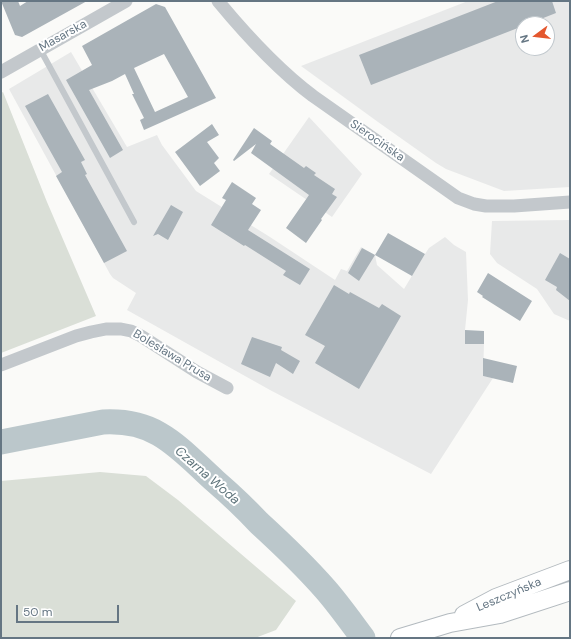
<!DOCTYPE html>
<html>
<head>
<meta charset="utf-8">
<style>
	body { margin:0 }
	#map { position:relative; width:571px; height:639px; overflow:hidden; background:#fafaf8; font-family:"DM Sans",sans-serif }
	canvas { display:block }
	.frame { position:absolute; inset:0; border:2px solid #657683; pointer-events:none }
	.north { position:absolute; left:515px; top:16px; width:40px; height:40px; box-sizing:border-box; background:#fff; border:1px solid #c1c8cd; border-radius:50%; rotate:255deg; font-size:11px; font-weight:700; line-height:16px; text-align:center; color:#657683 }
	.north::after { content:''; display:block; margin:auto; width:14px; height:18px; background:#e4572e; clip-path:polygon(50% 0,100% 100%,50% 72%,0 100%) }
	.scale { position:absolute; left:16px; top:605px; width:103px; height:18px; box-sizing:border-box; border:2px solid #657683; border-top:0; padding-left:5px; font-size:12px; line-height:14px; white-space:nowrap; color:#657683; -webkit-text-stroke:3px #fff; paint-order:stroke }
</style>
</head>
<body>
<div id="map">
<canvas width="571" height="639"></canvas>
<div class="frame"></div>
<div class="north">N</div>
<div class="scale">50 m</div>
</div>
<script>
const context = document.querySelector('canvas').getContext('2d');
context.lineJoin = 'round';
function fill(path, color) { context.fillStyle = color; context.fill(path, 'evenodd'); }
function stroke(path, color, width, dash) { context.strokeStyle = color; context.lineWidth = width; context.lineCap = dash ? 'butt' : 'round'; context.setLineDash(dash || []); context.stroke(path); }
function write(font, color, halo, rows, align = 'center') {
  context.font = font + ' "DM Sans",sans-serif'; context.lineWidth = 4; context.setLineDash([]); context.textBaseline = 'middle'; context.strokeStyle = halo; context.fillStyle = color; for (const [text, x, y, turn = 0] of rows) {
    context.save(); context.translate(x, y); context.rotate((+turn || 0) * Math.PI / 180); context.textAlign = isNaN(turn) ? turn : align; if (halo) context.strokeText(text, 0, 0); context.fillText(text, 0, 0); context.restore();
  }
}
const built = new Path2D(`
	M468 1H570V187L504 191 446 169 436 163 378 122 301 66ZM523 24H547V48H523Z
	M71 52 127 147 157 135 162 145 196 191 270 237 335 280 341 269 347 271 361 247 375 255 377 265 404 289 425 254 429 248 445 237 454 245 466 252 468 300 465 330V344H484L483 376 493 378 431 474 270 390 127 310 136 293 113 278 110 274 9 89Z
	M309 117 362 174 332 217 269 174Z
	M570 220V321L554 314 537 289 497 263 490 254 492 221Z`);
const green = new Path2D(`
	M3 92 47 202 96 316 1 353V93Z
	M100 472 146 476 178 500 296 601 276 630 255 638H1V481Z`);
const river = new Path2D(`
	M1 442 103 422C123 421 142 424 159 434 180 446 197 465 215 481 230 494 245 508 259 523 282 544 305 566 326 590 339 605 351 622 363 638`);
const building = new Path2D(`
	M1 1H18L20 6 28 1H87L22 37 15 35Z
	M498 1H552L556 13 528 24H523V26L371 85 359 55Z
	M156 4 165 7 216 98 144 130 140 120 144 118 132 94H134L125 74 112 81 89 90 123 150 110 158 66 80 92 65 82 46ZM164 54 188 97 155 112 134 68Z
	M48 94 85 160 81 162 87 174 85 175 127 251 104 263 56 176 62 172 25 106Z
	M212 124 219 135 207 142 219 158 214 163 220 171 200 186 175 152Z
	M254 128 272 141 270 144 304 168 306 166 316 173 314 175 335 189 332 194 337 197 321 219 322 220 306 243 286 228 309 195 251 153 256 144 234 161 233 160Z
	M232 182 256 198 252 204 261 210 248 230 310 269 300 285 283 275 286 271 245 245 244 246 211 225 226 200 222 198Z
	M171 205 183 212 168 240 158 234 153 236Z
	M388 233 425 254 412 276 375 255Z
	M362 248 375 255 359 281 348 273Z
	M560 253 570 259V301L556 290 557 287 545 280Z
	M488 273 532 301 520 321 482 297 483 296 477 292Z
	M334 285 349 294 350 292 379 308 382 304 401 316 359 389 315 363 325 346 305 335Z
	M465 330 484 331V344H465Z
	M252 337 282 347 281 350 300 361 293 374 276 363 270 377 241 364Z
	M483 358 517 366 513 383 483 376Z`);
const service = new Path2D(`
	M40 49 134 222`);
const minor = new Path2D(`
	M218 1C247 36 277 69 313 96L458 198 474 204 486 206H514L570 202
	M1 72 126 1
	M1 365 76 336 91 332 106 329H121L131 331 141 336 197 372 227 388`);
const secondary = new Path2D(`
	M464 615 496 598 570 570
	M400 638 450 623 500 614 570 591`);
const streetNames = [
	["Masarska",63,36,-29],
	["Sierocińska",377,141,35],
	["Bolesława Prusa",172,356,31],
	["Leszczyńska",509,595,-23]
];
const waterNames = [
	["Czarna Woda",207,476,41]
];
fill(built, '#e8e9e9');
fill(green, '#dadfd7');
stroke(river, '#bbc7cb', 25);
fill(building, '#aab3b9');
stroke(secondary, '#b3babf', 20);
stroke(service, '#c3c8cc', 6);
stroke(minor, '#c3c8cc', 13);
stroke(secondary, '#fff', 18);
write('12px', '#657683', '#fff', streetNames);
write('italic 13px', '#60757c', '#fff', waterNames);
</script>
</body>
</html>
